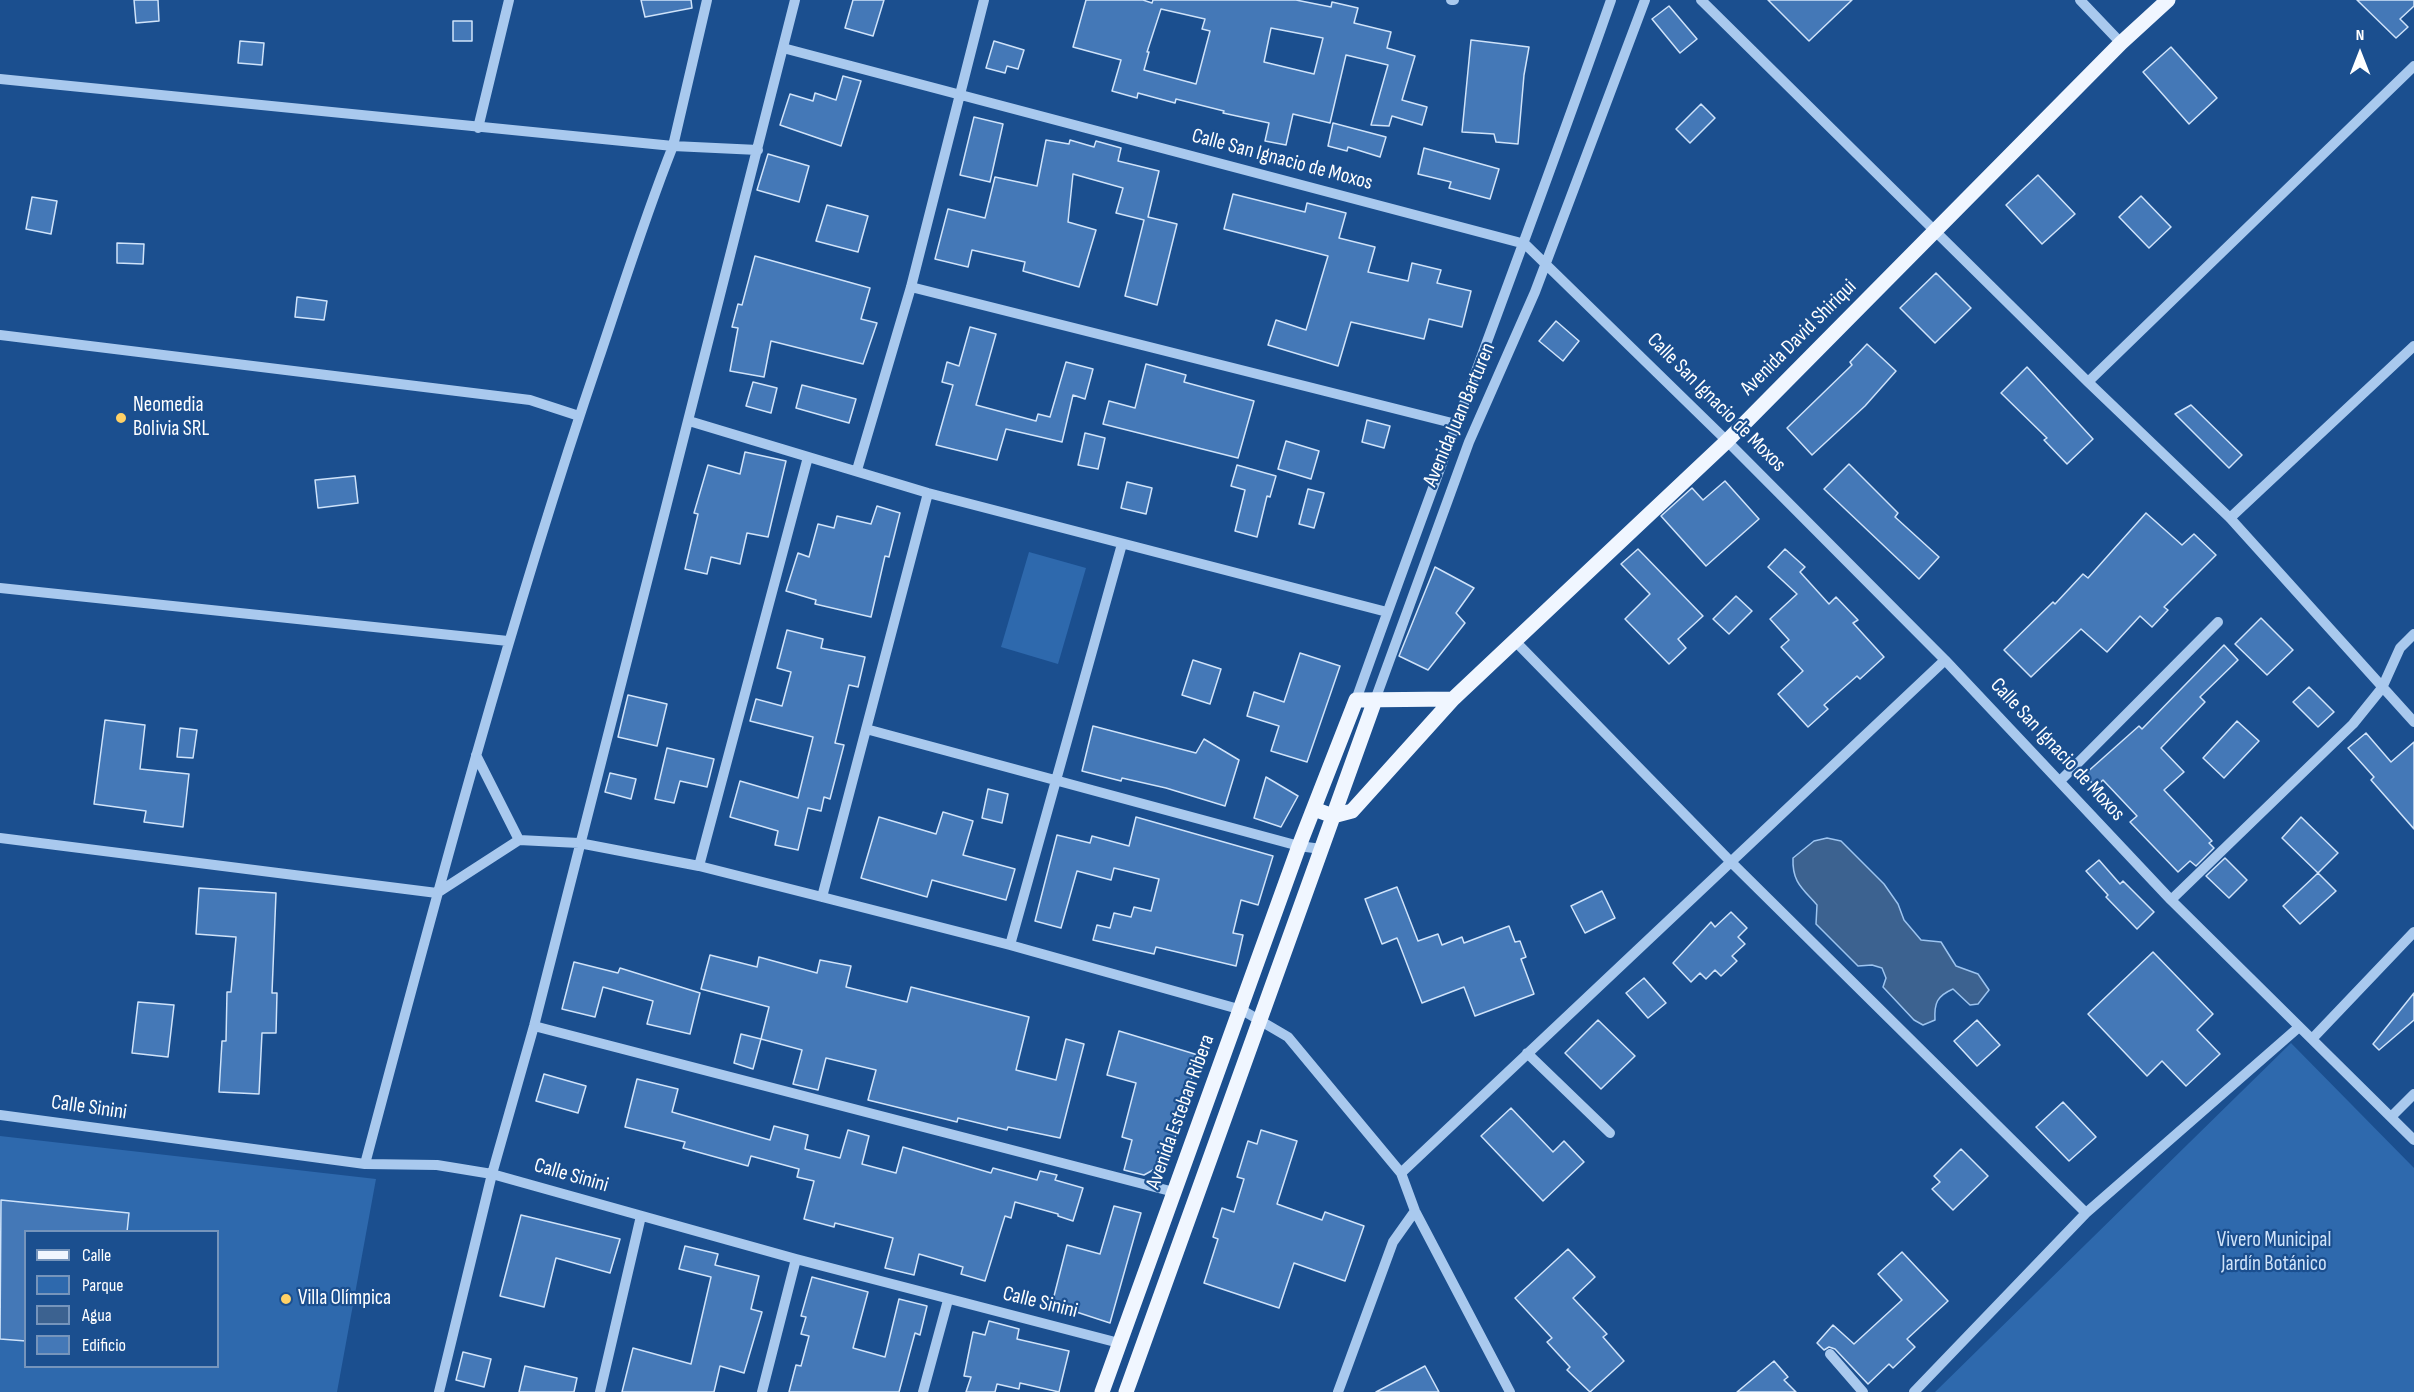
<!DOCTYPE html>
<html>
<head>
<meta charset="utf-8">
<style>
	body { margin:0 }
	#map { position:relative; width:2414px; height:1392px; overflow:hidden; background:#1b4f8f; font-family:"Sofia Sans Condensed",sans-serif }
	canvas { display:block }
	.legend { position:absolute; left:24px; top:1230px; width:195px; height:138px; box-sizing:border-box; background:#1b4f8f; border:2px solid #7695bc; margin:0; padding:8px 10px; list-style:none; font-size:18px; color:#fff }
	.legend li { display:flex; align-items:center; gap:12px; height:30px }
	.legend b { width:30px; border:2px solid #7695bc }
	.north { position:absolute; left:2330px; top:24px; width:60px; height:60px; -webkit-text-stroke:4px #1b4f8f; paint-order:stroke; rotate:0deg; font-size:16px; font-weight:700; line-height:24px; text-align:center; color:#fff }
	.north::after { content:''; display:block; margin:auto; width:21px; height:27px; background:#fff; clip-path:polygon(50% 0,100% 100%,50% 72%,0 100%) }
</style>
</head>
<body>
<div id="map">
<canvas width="2414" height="1392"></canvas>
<ul class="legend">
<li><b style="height:8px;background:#f0f6ff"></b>Calle</li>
<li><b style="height:16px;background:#2e69ad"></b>Parque</li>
<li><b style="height:16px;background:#3c6290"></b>Agua</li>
<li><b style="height:16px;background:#4478b7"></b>Edificio</li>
</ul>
<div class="north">N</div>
</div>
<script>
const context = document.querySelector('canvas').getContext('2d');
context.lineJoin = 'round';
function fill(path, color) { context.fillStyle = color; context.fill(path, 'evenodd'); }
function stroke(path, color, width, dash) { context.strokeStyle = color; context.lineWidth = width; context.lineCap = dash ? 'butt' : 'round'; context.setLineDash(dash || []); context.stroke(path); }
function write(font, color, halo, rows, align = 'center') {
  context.font = font + ' "Sofia Sans Condensed",sans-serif'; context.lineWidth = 4.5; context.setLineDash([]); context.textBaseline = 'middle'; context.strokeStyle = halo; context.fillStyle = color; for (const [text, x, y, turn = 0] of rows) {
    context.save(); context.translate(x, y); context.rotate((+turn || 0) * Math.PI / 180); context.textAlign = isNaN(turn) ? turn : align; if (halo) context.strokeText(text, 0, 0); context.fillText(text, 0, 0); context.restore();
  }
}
const green = new Path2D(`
	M1029 552 1086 568 1058 664 1001 647Z
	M2291 1043 2414 1168V1392H1935Z
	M0 1136 376 1179 337 1392H0ZM26 1232H218V1366H26Z`);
const water = new Path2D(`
	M1827 838 1841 841 1884 884 1898 904 1904 920 1921 940 1941 942 1956 966 1978 974 1989 990 1978 1004 1970 1005 1953 989C1937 996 1934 1003 1935 1020L1923 1025 1914 1020 1883 987 1886 978 1882 968 1872 965 1858 966 1816 924 1817 905C1802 888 1792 882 1793 858L1814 841Z`);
const building = new Path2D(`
	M134 0H158L159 21 136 23Z
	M641 0H691L692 8 645 17Z
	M853 0H884L873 36 845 28Z
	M1086 0H1143L1152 3 1153 0H1296L1331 7 1332 2 1358 8 1354 23 1391 32 1387 48 1415 56 1402 100 1427 107 1422 125 1392 116 1389 126 1371 125 1388 65 1346 55 1330 123 1293 114 1286 145 1265 141 1269 123 1223 113 1224 111 1176 99 1175 103 1138 93 1137 98 1112 91 1121 60 1073 47ZM1161 9 1205 19 1202 29 1210 31 1196 84 1144 70 1149 52H1147ZM1271 28 1323 38 1314 74 1264 62Z
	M1768 0H1852L1809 41Z
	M2357 0H2414V6L2400 19 2408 27 2396 38Z
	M1669 6 1697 39 1680 53 1652 19Z
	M453 21H472V41H453Z
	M1471 40 1529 47 1524 75 1518 144 1496 142 1494 134 1462 132Z
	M240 41 264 43 262 65 238 63Z
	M994 41 1024 50 1018 69 1007 66 1005 73 986 68Z
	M2171 47 2217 98 2189 124 2143 72Z
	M843 76 861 81 841 146 780 125 790 94 813 101 815 93 836 100Z
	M1701 104 1715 118 1690 143 1676 129Z
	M974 117 1003 124 990 182 960 175Z
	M1333 123 1386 137 1380 157 1348 147 1347 151 1328 146Z
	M1046 140 1069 144 1070 140 1094 147 1096 141 1121 148 1118 161 1159 171 1148 217 1177 224 1157 305 1125 296 1144 220 1116 213 1123 188 1073 174 1068 222 1096 230 1079 287 1023 271 1025 262 972 250 968 267 935 259 948 209 985 218 995 177 1037 186Z
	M1424 148 1499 169 1490 199 1449 188 1451 182 1418 174Z
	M768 154 809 166 799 202 757 190Z
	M2038 175 2075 214 2042 244 2006 205Z
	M1233 194 1305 212 1307 203 1346 213 1339 238 1375 247 1368 272 1408 281 1412 263 1441 270 1437 283 1471 291 1462 327 1429 319 1424 339 1351 322 1338 366 1268 345 1276 320 1306 330 1328 256 1224 229Z
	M2141 196 2171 227 2149 248 2119 217Z
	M32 197 57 201 51 234 26 229Z
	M827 205 868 216 858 252 816 241Z
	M117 243 144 244 143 264 117 263Z
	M755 256 870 288 861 319 877 323 863 364 771 341 764 377 730 371 738 328 732 327 738 304 742 305Z
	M1936 273 1971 308 1935 343 1900 308Z
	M297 297 327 301 324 320 295 317Z
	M1556 321 1579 341 1563 361 1539 341Z
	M970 327 996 334 976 405 1036 421 1038 414 1050 417 1066 362 1093 369 1085 399 1073 395 1062 442 1006 429 997 460 936 445 953 385 942 382 947 362 959 366Z
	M1867 344 1896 371 1865 406 1812 455 1787 428 1852 365 1850 362Z
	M1146 364 1186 375 1184 382 1254 401 1238 458 1103 424 1109 401 1135 408Z
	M2027 367 2093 439 2067 464 2044 440 2047 438 2001 393Z
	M753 382 777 388 771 413 746 406Z
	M802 385 856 399 849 423 796 408Z
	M2191 405 2242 455 2229 468 2175 414Z
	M1367 420 1390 426 1384 448 1362 442Z
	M1085 433 1105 438 1098 469 1078 465Z
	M1286 441 1319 451 1311 479 1278 469Z
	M745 452 786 461 768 537 747 533 740 564 711 557 707 574 685 569 698 514 694 513 708 465 740 474Z
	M1849 464 1898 513 1895 517 1939 557 1919 579 1824 489Z
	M1237 465 1276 476 1270 497 1267 496 1257 537 1235 531 1245 490 1231 486Z
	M355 476 358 503 318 508 315 480Z
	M1725 481 1759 519 1706 566 1661 516 1692 488 1703 500Z
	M1127 482 1152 488 1146 514 1121 508Z
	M1308 489 1324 493 1314 528 1299 524Z
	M877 506 900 513 889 557 885 556 871 617 815 604 816 600 786 591 798 553 809 557 818 524 834 528 837 516 871 524Z
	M2146 513 2182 545 2194 534 2216 555 2164 607 2168 610 2152 627 2140 616 2107 652 2081 629 2031 677 2004 650 2053 602 2055 604 2083 574 2088 578Z
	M1638 549 1703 616 1678 639 1686 648 1669 664 1625 619 1650 594 1621 564Z
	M1785 549 1805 567 1800 572 1829 604 1836 597 1858 620 1853 623 1884 657 1860 679 1857 676 1824 705 1828 709 1808 727 1778 694 1803 671 1781 647 1789 640 1770 619 1797 594 1768 567Z
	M1435 567 1474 588 1456 613 1465 623 1428 670 1399 656Z
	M1736 596 1752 611 1729 634 1713 619Z
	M2261 618 2293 650 2267 675 2235 644Z
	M787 630 823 639 821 648 865 657 858 687 849 685 835 743 844 745 830 799 824 797 821 811 808 808 798 850 775 845 778 831 730 817 740 781 798 798 813 737 750 721 756 699 782 706 791 672 777 668Z
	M2224 645 2238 660 2200 697 2205 702 2161 748 2184 772 2164 790 2212 841 2209 843 2214 848 2196 866 2190 861 2178 872 2130 822 2137 816 2103 780 2095 787 2085 774 2139 726 2142 729Z
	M1300 653 1340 666 1307 762 1271 751 1279 726 1247 716 1254 692 1284 702Z
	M1193 660 1221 669 1210 704 1182 695Z
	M2309 687 2334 712 2318 727 2293 702Z
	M628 695 667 704 657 746 618 737Z
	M105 720 145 725 140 769 189 774 183 827 144 822 146 811 94 804Z
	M2237 721 2259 741 2224 778 2203 758Z
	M1093 726 1196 753 1204 739 1239 760 1225 806 1166 788 1122 778 1121 781 1082 771Z
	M180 728 197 730 193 758 177 757Z
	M2366 733 2391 762 2414 742V829L2371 780 2374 777 2348 748Z
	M667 748 714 759 707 787 680 781 674 803 655 799Z
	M610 773 636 779 631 799 605 792Z
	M1266 777 1298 796 1281 827 1254 818Z
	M988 789 1008 794 1002 823 982 818Z
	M943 812 973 821 963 855 1015 869 1006 900 932 880 927 897 861 878 879 817 936 834Z
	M1136 817 1273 856 1258 905 1241 900 1233 933 1243 935 1236 966 1156 947 1154 954 1093 940 1097 925 1110 928 1114 913 1131 917 1134 907 1151 911 1159 879 1114 868 1111 880 1077 871 1061 928 1035 921 1057 835 1090 843 1092 836 1129 846Z
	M2301 817 2338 853 2318 873 2282 838Z
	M2225 858 2247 880 2229 898 2206 876Z
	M2099 860 2120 884 2123 881 2154 912 2137 929 2106 897 2108 895 2086 871Z
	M2318 873 2336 891 2300 924 2283 906Z
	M1397 887 1418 941 1438 934 1442 945 1462 937 1464 943 1509 926 1515 942 1520 941 1526 957 1521 959 1534 994 1475 1016 1464 987 1422 1003 1397 938 1382 944 1365 899Z
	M199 888 276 893 272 993H277L276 1033H262L259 1094 219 1092 222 1041H226L227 992H231L236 937 196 934Z
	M1602 891 1615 918 1585 933 1571 906Z
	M1731 912 1747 928 1738 937 1745 944 1732 956 1737 961 1721 976 1715 970 1706 979 1700 973 1691 982 1673 963 1711 922 1715 927Z
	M2153 952 2213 1014 2197 1030 2220 1054 2186 1086 2162 1061 2147 1076 2088 1014Z
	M710 955 757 967 759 957 817 973 820 960 851 966 846 987 907 1002 911 987 1029 1017 1016 1070 1056 1080 1066 1039 1084 1044 1060 1138 1008 1127 1007 1130 958 1118 957 1122 868 1100 876 1070 826 1058 818 1090 793 1084 802 1050 761 1039 769 1007 701 989Z
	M574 962 618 973 620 968 700 993 690 1034 647 1024 653 1001 603 987 595 1017 562 1009Z
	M1644 978 1666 1003 1648 1018 1626 993Z
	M2414 993V1020L2379 1050 2373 1044Z
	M138 1002 174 1005 168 1057 132 1053Z
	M1598 1020 1635 1056 1601 1089 1565 1053Z
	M1977 1020 2000 1045 1977 1066 1954 1041Z
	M1119 1031 1198 1055 1173 1145 1169 1144 1164 1164 1144 1175 1124 1170 1132 1140 1122 1137 1136 1083 1107 1075Z
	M741 1034 761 1039 753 1069 734 1063Z
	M544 1074 586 1086 578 1113 536 1101Z
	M637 1079 678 1089 672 1112 770 1140 774 1126 808 1135 805 1149 840 1158 848 1130 869 1136 862 1164 896 1173 903 1147 991 1173 993 1168 1037 1180 1040 1171 1057 1175 1055 1180 1083 1188 1073 1221 1058 1216V1214L1015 1202 1011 1218 1005 1216 985 1281 961 1274 963 1267 919 1254 914 1275 885 1268 893 1238 835 1223 834 1227 804 1219 814 1181 797 1177 799 1169 751 1156 748 1166 683 1148 685 1142 625 1127Z
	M2063 1102 2096 1137 2069 1161 2036 1127Z
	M1511 1108 1553 1152 1564 1141 1584 1162 1543 1201 1481 1136Z
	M1261 1130 1297 1141 1277 1204 1322 1220 1325 1212 1364 1226 1345 1281 1294 1263 1279 1308 1204 1283 1218 1239 1213 1237 1222 1208 1234 1212 1244 1179 1237 1177 1248 1141 1257 1144Z
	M1961 1149 1988 1176 1953 1210 1932 1189 1940 1182 1934 1176Z
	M1 1200 129 1213 127 1232H26V1341L0 1339Z
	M1114 1206 1141 1213 1110 1323 1052 1304 1067 1245 1100 1254Z
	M521 1215 620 1239 610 1273 556 1258 544 1307 500 1296Z
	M685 1246 718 1254 715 1265 759 1276 751 1309 762 1312 744 1373 720 1366 714 1392H622L633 1348 691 1364 711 1277 679 1269Z
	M1568 1249 1595 1277 1573 1298 1607 1334 1603 1337 1624 1361 1590 1392 1567 1370 1570 1367 1547 1342 1552 1338 1515 1298Z
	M1902 1252 1948 1301 1907 1339 1915 1347 1893 1368 1889 1364 1868 1384 1835 1349 1829 1347 1824 1350 1817 1343 1833 1325 1854 1344 1902 1300 1878 1274Z
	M812 1277 868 1292 853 1348 885 1357 899 1299 927 1306 920 1335 915 1333 899 1392H789L796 1365 801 1366 809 1336 801 1334 806 1317 801 1316Z
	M989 1321 1019 1329 1017 1339 1069 1351 1059 1392 1020 1383 1019 1389 997 1384 995 1392H966L971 1377 964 1376 973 1332 985 1335Z
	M463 1352 491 1359 484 1387 456 1380Z
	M1774 1361 1788 1377 1784 1380 1796 1392H1737Z
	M525 1366 577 1378 574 1392H519Z
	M1425 1366 1439 1392H1376Z`);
const minor = new Path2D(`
	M1451 0H1454
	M1701 0 2088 382 2230 518 2414 722
	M2080 0 2121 43
	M783 48 1525 244 1727 441 1945 660 2171 900 2414 1140
	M0 79 673 146 707 0
	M478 128 509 0
	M911 287 1456 424
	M0 335 530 400 579 416
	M2088 382 2414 66
	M689 421 928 493 1387 612
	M857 470 911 287 984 0
	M2230 518 2414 346
	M0 588 508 641
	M1514 640 1730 861 2086 1213
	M1356 700C1439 466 1529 234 1611 0
	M1375 700 1469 442 1535 292 1645 0
	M866 729 1299 846 1321 849
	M476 755 519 840
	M2060 781 2218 622
	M0 838 437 893 519 840 579 843 699 866 822 897 1010 945 1242 1010 1288 1037 1401 1173 1415 1211 1510 1392
	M699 866 808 457
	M822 897 928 493
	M2171 900 2353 724 2382 688 2400 648 2414 634
	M1010 945 1122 544
	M534 1026 1174 1192
	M2312 1039 2414 932
	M1527 1053 1610 1133
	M0 1115 365 1164 437 1165 492 1174 796 1259 1119 1343
	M2391 1117 2414 1094
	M365 1164C437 893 509 623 599 358 623 287 645 216 673 146L758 150
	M1401 1173 1945 660
	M1830 1354 1863 1392
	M439 1392 492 1174 534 1026 795 0
	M600 1392 641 1216
	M762 1392 796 1259
	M923 1392 948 1300
	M1338 1392 1393 1242 1415 1211
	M1914 1392 2086 1213 2299 1027`);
const major = new Path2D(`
	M1314 809 1333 816 1352 811 1453 699 1727 441 2121 43 2168 0
	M1102 1392 1299 846 1356 700 1453 699
	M1126 1392 1375 700`);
const markers = [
	[121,418,6,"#ffd166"],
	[286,1299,6,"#ffd166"]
];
const streetNames = [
	["Calle San Ignacio de Moxos",1282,160,15],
	["Avenida David Shiriqui",1799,338,-45],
	["Calle San Ignacio de Moxos",1716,403,45],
	["Avenida Juan Barturen",1460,415,-67],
	["Calle San Ignacio de Moxos",2057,750,47],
	["Calle Sinini",89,1108,8],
	["Avenida Esteban Ribera",1181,1112,-70],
	["Calle Sinini",571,1176,16],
	["Calle Sinini",1040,1303,14]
];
const poiNames = [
	["Neomedia",133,406],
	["Bolivia SRL",133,430],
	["Villa Olímpica",298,1299]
];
const parkNames = [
	["Vivero Municipal",2274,1241],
	["Jardín Botánico",2274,1265]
];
fill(green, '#2e69ad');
fill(water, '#3c6290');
stroke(water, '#9cc4f0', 1.5);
fill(building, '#4478b7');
stroke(building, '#cfe3fa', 1.5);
stroke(minor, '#a9c9ee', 10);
stroke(major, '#f0f6ff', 15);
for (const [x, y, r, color] of markers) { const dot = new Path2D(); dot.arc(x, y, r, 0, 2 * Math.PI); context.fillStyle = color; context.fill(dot); stroke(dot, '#1b4f8f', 2); }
write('21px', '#fff', '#1b4f8f', streetNames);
write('21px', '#fff', '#1b4f8f', poiNames, 'left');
write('21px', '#cfe3fa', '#1b4f8f', parkNames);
</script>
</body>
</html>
